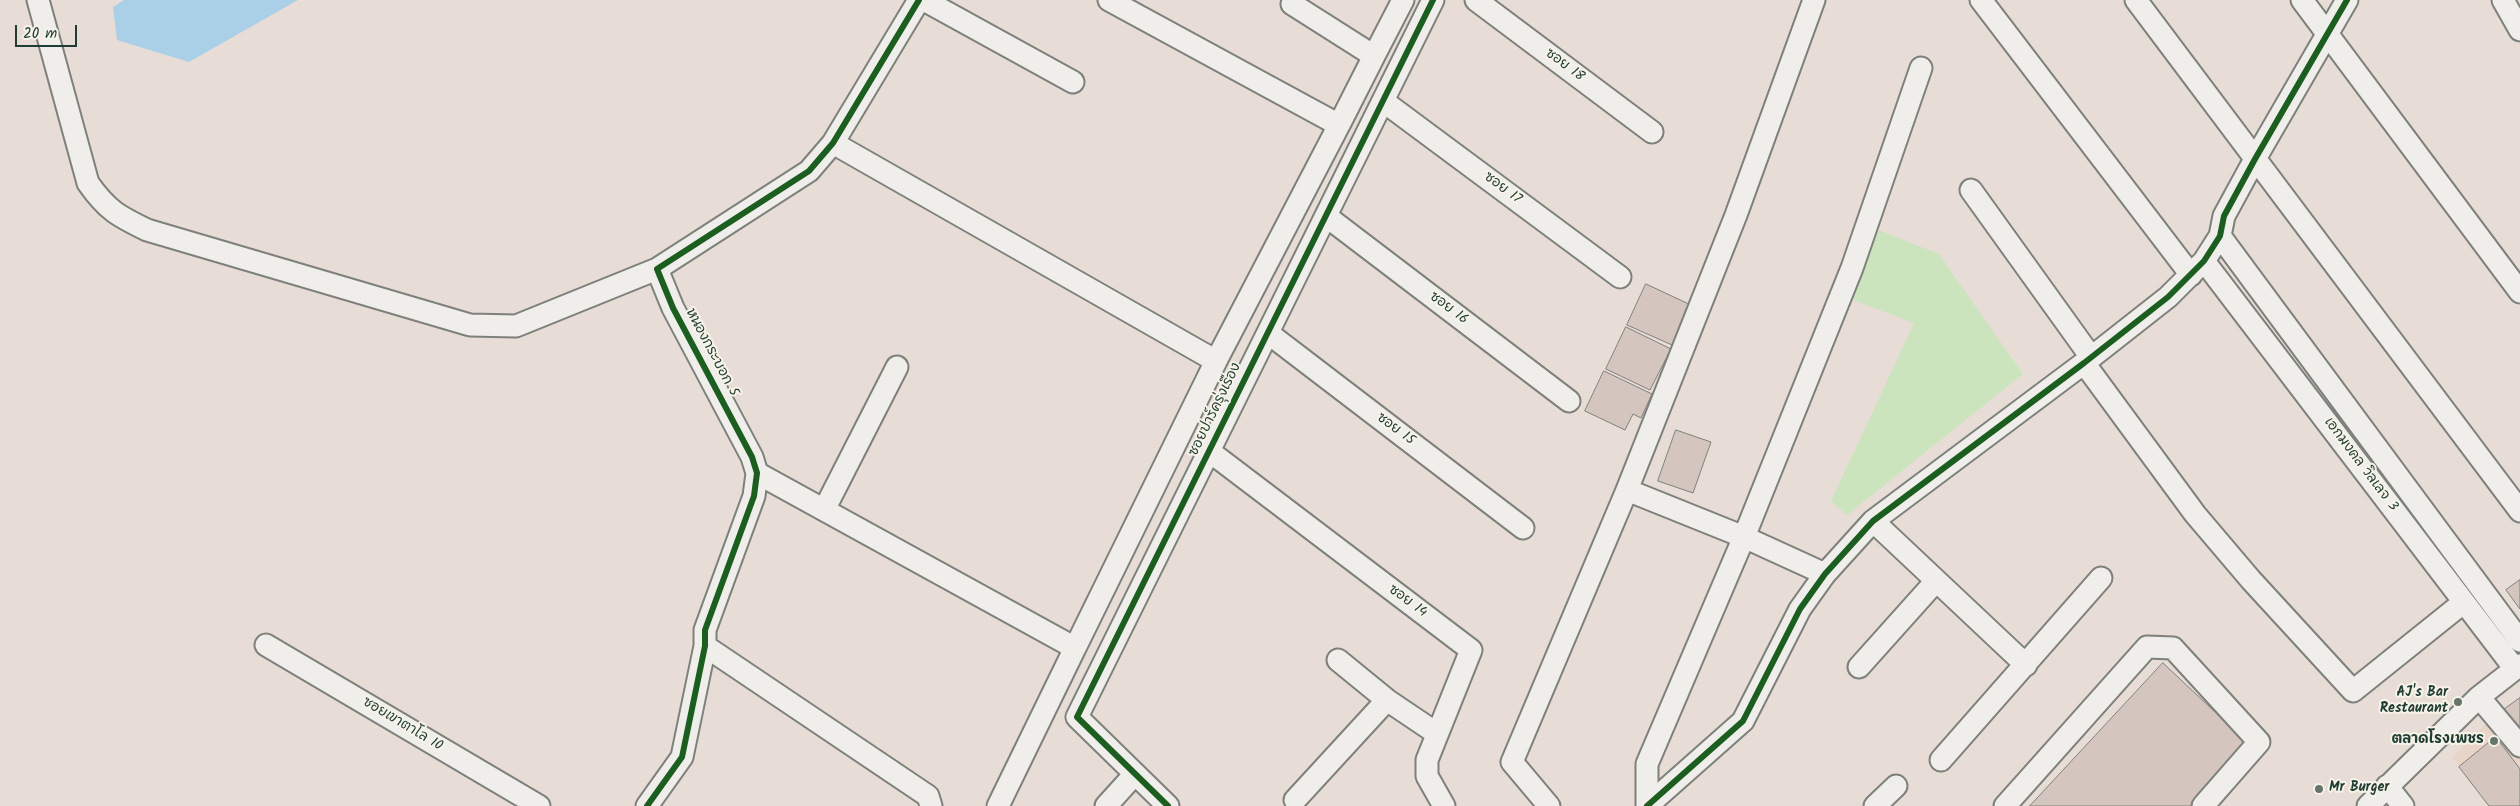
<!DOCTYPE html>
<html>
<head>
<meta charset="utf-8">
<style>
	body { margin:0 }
	#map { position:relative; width:2520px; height:806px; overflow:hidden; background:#e7ddd6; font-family:Kalam,sans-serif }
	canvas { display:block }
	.scale { position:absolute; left:15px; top:25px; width:62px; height:22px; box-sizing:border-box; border:2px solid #1f3d34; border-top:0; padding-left:6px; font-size:15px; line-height:18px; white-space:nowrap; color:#1f3d34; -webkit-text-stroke:4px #f7f3e8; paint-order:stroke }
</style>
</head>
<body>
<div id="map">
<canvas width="2520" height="806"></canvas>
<div class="scale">20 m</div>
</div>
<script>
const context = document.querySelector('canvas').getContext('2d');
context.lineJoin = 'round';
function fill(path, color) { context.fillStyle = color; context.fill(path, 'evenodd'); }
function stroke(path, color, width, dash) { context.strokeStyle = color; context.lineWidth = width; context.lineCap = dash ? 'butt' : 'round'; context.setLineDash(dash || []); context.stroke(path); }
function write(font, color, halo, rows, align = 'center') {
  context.font = font + ' Kalam,"Playpen Sans Thai",sans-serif'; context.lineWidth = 4; context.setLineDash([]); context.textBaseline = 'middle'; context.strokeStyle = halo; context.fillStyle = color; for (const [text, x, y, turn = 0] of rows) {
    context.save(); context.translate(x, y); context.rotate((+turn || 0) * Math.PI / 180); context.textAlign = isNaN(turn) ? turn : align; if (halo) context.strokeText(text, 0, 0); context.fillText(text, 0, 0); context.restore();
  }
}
const built = new Path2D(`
	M2520 696V806H2493L2452 757 2483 726Z`);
const green = new Path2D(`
	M1876 229 1939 254 2023 374 1847 515 1831 501 1914 323 1850 299Z`);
const water = new Path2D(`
	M124 0H298L189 62 117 40 113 7Z`);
const building = new Path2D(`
	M1646 284 1691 305 1672 345 1627 325Z
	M1626 327 1671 349 1650 390 1606 369Z
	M1604 371 1652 394 1641 418 1633 414 1625 430 1585 411Z
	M1676 430 1711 442 1693 493 1658 481Z
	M2520 580V609L2506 590Z
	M2163 663 2249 744 2191 806H2030Z
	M2520 698V734L2502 711Z
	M2496 737 2520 769V806H2489L2459 767Z`);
const minor = new Path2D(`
	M38 0 88 183C107 210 118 216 147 230L470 325 516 326 657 269
	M924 0 1073 82
	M1109 0 1339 125 1374 56
	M1476 0 1652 132
	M1981 0 2191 275
	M2136 0 2520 511
	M2302 0 2520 292
	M2503 0 2520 30
	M1292 4 1374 56 1403 0
	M1383 101 1620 277
	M833 143 1216 361
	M1971 190 2091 357
	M1326 216 1569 401
	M2220 236 2520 641
	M2204 261 2515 669
	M1268 333 1523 528
	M2084 363 2195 514 2251 580 2353 691 2464 602
	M1209 451 1471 650 1427 760V776L1444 806
	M757 473 1075 648 998 806
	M1627 490 1744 537 1825 574
	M824 510 897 367
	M1873 521 2026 665
	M266 645 539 806
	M705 646 928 796 931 806
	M1075 648 1216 361 1339 125
	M1338 660 1387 700 1436 733
	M1859 667 1936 581
	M2479 697 2520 746
	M1941 760 2101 578
	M2387 786 2403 806
	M1295 800 1387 700
	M1647 805V764L1744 537 1852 268 1921 68
	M647 806 682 757 705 646V630L754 496 757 473 752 457 673 308 657 269 809 171 833 143 919 0
	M1106 806 1135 774
	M1168 806 1077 717 1433 0
	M1549 806 1512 762 1627 490 1736 215 1814 0
	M1647 806 1743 721 1800 609 1825 574 1873 521 2084 363 2168 297 2204 261 2220 236 2224 216 2255 159 2347 0
	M1875 806 1896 786
	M2005 806 2147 647 2173 648 2259 742 2203 806
	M2368 806 2479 697 2520 665`);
const cycleway = new Path2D(`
	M647 806 682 757 705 646V630L754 496 757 473 752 457 673 308 657 269 809 171 833 143 919 0
	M1168 806 1077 717 1433 0
	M1647 806 1743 721 1800 609 1825 574 1873 521 2084 363 2168 297 2204 261 2220 236 2224 216 2255 159 2347 0`);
const markers = [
	[2458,702,5,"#65756d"],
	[2494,741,5,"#65756d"],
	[2319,789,5,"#65756d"]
];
const streetNames = [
	["ซอย 18",1564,66,37],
	["ซอย 17",1502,189,37],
	["ซอย 16",1448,309,37],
	["หนองกระบอก 5",711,353,62],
	["ซอยปาร์ครุ่งเรือง",1216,410,-64],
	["ซอย 15",1395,430,37],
	["เอกมงคล วิลเลจ 3",2360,465,53],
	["ซอย 14",1407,602,37],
	["ซอยเขาตาโล 10",402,725,31]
];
const poiNames = [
	["AJ's Bar",2448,694],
	["Restaurant",2448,710],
	["ตลาดโรงเพชร",2484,741],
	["Mr Burger",2329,789,"left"]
];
fill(built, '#e9d4c8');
fill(green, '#cce4be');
fill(water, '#a9d0e7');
fill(building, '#d4c5be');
stroke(building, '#7e807b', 1);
stroke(minor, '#7e807b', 25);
stroke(minor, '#f0eeea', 21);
stroke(cycleway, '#1b5e20', 6);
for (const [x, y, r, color] of markers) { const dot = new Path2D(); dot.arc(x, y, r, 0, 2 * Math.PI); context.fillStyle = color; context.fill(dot); stroke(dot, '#f7f3e8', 2); }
write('14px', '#1f3d34', '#f7f3e8', streetNames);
write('bold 14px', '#1f3d34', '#f7f3e8', poiNames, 'right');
</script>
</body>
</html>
